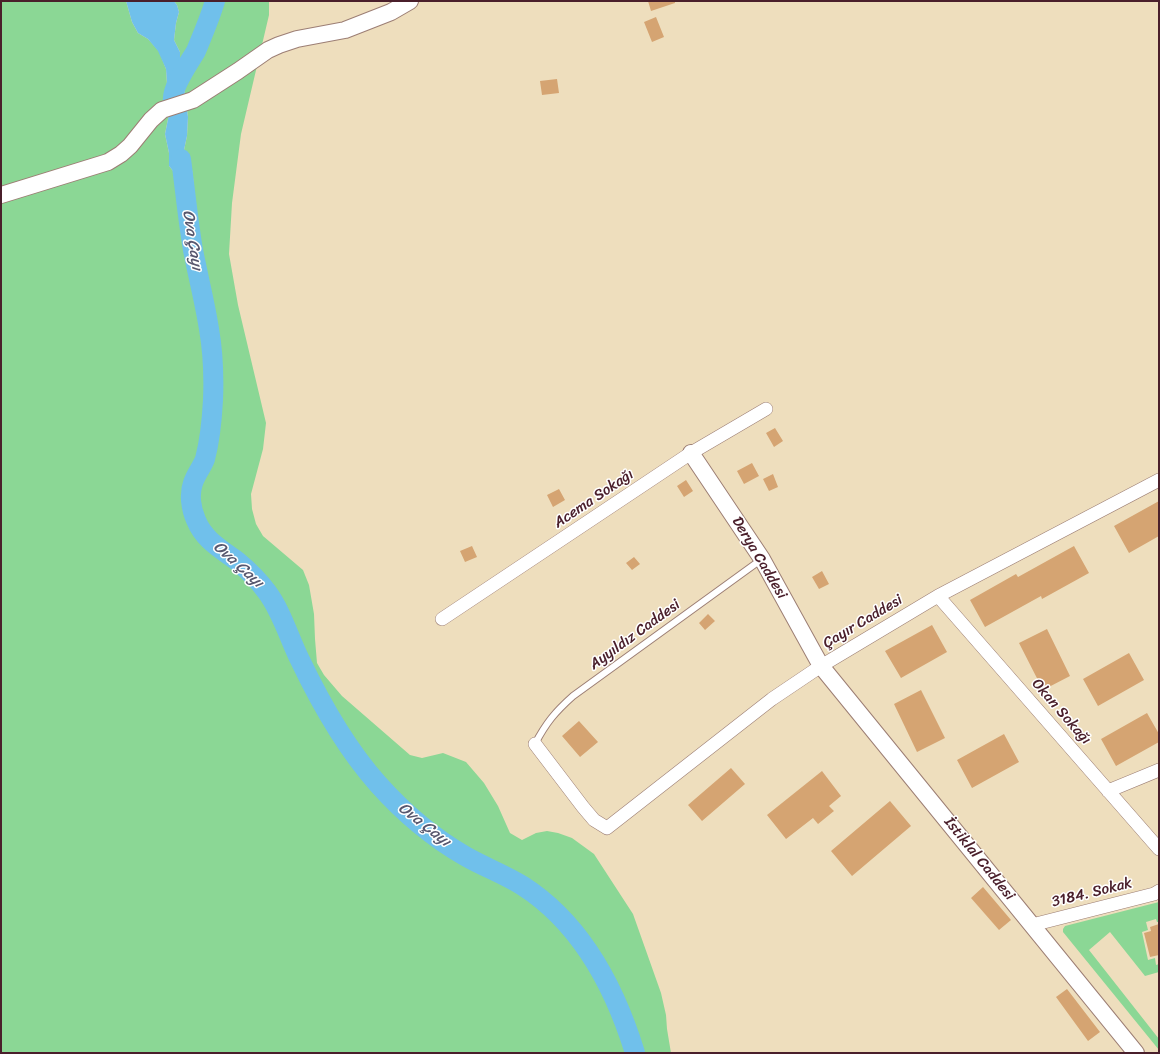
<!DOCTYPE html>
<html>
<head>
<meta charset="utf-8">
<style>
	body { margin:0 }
	#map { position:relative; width:1160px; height:1054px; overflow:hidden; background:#eedebd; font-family:Sriracha,sans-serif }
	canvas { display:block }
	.frame { position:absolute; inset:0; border:2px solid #4a1f2b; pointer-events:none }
</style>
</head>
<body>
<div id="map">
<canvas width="1160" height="1054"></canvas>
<div class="frame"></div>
</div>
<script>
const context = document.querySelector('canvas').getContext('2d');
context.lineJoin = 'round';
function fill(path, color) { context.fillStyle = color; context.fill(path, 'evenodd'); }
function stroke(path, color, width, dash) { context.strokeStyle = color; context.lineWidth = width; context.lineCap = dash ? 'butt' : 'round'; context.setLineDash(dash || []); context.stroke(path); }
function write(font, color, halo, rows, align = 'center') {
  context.font = font + ' Sriracha,sans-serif'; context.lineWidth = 3; context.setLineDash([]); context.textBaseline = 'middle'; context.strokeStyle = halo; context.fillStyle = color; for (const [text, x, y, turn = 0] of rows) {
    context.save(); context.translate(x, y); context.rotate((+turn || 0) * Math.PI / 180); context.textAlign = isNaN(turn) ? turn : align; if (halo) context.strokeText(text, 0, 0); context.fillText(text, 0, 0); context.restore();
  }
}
const green = new Path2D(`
	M1 1H126L132 22 138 33 148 39 159 51 166 69 169 114 165 134 169 153V166L174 172 179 184 194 186 192 170 184 150 187 136 188 117 184 88 180 73V52L174 40 176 23 179 12 177 5 174 1H269V15L241 134 232 203 229 254 238 305 266 423 263 449 251 494 252 509 256 524 263 536 303 570 309 585 314 614 315 639 317 663 324 675 342 696 410 755 422 758 443 753 466 762 484 783 498 806 510 833 522 840 536 833 547 831 558 833 572 838 594 854 633 914 661 993 666 1015 667 1029 671 1053H1Z
	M1159 902V922H1157L1156 919 1146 922 1148 930 1142 932 1148 960 1155 958 1156 965 1159 964V972L1145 976 1110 932 1089 950 1159 1039V1050L1063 932V929L1065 926Z`);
const water = new Path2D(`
	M126 1H174L177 5 179 12 176 23 174 40 180 52V73L184 88 188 117 187 136 184 150 192 170 194 186 191 188 179 184 174 172 169 166V153L165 134 169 114 166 69 158 51 148 39 138 33 132 22Z`);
const river = new Path2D(`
	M173 101C171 88 189 63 196 51 203 34 210 18 215 1
	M181 159C185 189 188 220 193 250 198 276 205 303 209 329 213 352 214 376 213 400 212 419 210 440 205 459 202 467 196 474 193 483 189 494 191 509 196 520 204 540 221 549 237 561 248 570 259 581 267 592 282 612 289 638 300 660 321 704 346 748 378 784 403 812 432 837 465 856 484 867 504 874 523 886 582 924 615 988 635 1053`);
const building = new Path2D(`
	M648 1H675V3L651 11Z
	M656 17 664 37 652 42 644 22Z
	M557 79 559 93 542 95 540 81Z
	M775 428 783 441 774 447 766 433Z
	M752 463 759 476 744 484 737 471Z
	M773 474 778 487 769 491 763 479Z
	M686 480 693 491 684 497 677 486Z
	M559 489 565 500 553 507 547 495Z
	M1159 501V536L1129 553 1114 526Z
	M472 546 477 557 465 562 460 551Z
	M1074 546 1089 573 1042 599 1041 596 985 627 970 600 1016 574 1018 577Z
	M634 557 640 564 632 570 626 563Z
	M822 571 829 584 819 589 812 577Z
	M708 614 715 621 705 630 699 623Z
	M932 625 947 652 901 678 885 651Z
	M1047 629 1070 676 1043 690 1019 643Z
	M1129 653 1144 680 1098 706 1083 679Z
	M921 690 945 738 917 752 894 704Z
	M1147 713 1159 734V742L1116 766 1101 739Z
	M579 721 598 742 580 757 562 736Z
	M1004 734 1019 762 972 788 957 760Z
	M731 768 745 784 702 821 688 805Z
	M822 771 841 796 829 806 834 811 818 824 813 818 786 839 767 815Z
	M890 801 911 826 852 876 831 851Z
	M983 887 1011 920 999 930 971 898Z
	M1159 924V955L1150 957 1144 933 1151 931 1150 927Z
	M1067 989 1100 1032 1088 1041 1056 997Z`);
const service = new Path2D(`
	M535 744C546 723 555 712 573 696L762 559`);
const minor = new Path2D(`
	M938 596 1159 849
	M442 619 691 453 766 409
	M535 744 583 807 594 820 607 828 772 699 821 666 938 596 1159 480
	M1108 791 1159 770
	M1032 925 1154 894 1159 891`);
const tertiary = new Path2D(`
	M1 195 108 162 121 154 130 146 151 120 162 110 193 100 238 71 268 50 279 45 297 39 345 30 391 12 410 1
	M691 453 762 559 821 666 1136 1053`);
const streetNames = [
	["Acema Sokağı",594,499,-34],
	["Derya Caddesi",759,558,59],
	["Çayır Caddesi",863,622,-31],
	["Ayyıldız Caddesi",635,635,-36],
	["Okan Sokağı",1061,712,49],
	["İstiklal Caddesi",979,859,51],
	["3184. Sokak",1092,893,-14]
];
const waterNames = [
	["Ova Çayı",192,240,81],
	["Ova Çayı",238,565,42],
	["Ova Çayı",424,825,38]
];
fill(green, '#8bd795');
fill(water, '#70c0eb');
stroke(river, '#70c0eb', 20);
fill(building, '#d5a472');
stroke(service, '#9c7e74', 8);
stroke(minor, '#9c7e74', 14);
stroke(tertiary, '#9c7e74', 18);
stroke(service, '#fff', 6);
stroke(minor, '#fff', 13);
stroke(tertiary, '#fff', 16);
write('15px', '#4a1f2b', '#fff', streetNames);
write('italic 16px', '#57576e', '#fff', waterNames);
</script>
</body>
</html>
